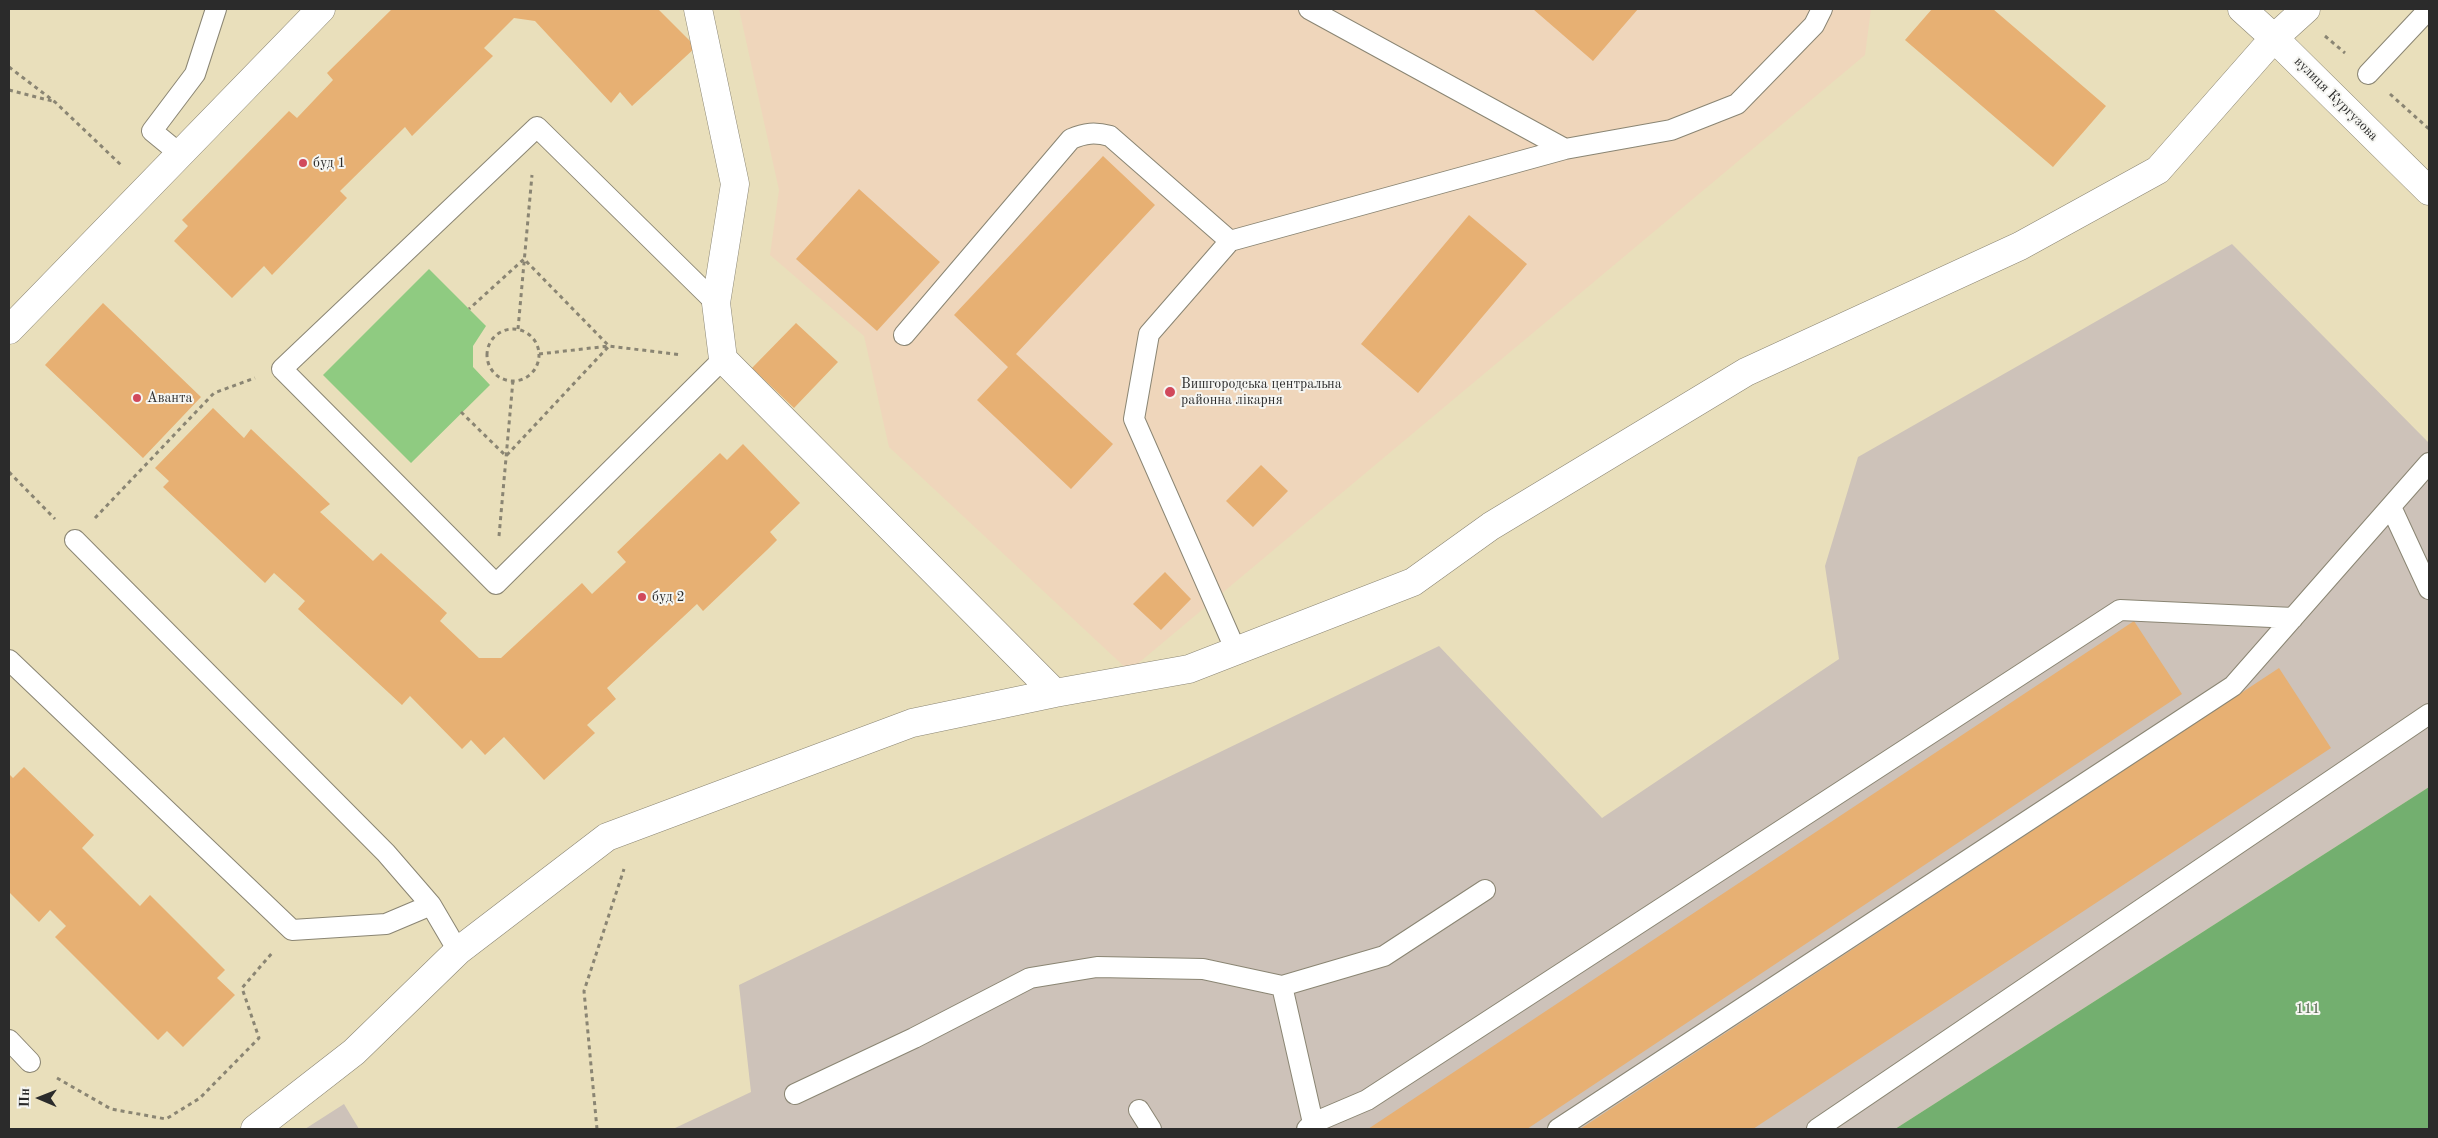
<!DOCTYPE html>
<html>
<head>
<meta charset="utf-8">
<style>
	body { margin:0 }
	#map { position:relative; width:2438px; height:1138px; overflow:hidden; background:#e9dfbb; font-family:"Old Standard TT",serif }
	canvas { display:block }
	.frame { position:absolute; inset:0; border:10px solid #2b2b2b; pointer-events:none }
	.north { position:absolute; left:15px; top:1073px; width:50px; height:50px; -webkit-text-stroke:4px #f6f6f2; paint-order:stroke; rotate:271deg; font-size:14px; font-weight:700; line-height:20px; text-align:center; color:#2b2b2b }
	.north::after { content:''; display:block; margin:auto; width:18px; height:22px; background:#2b2b2b; clip-path:polygon(50% 0,100% 100%,50% 72%,0 100%) }
</style>
</head>
<body>
<div id="map">
<canvas width="2438" height="1138"></canvas>
<div class="frame"></div>
<div class="north">Пн</div>
</div>
<script>
const context = document.querySelector('canvas').getContext('2d');
context.lineJoin = 'round';
function fill(path, color) { context.fillStyle = color; context.fill(path, 'evenodd'); }
function stroke(path, color, width, dash) { context.strokeStyle = color; context.lineWidth = width; context.lineCap = dash ? 'butt' : 'round'; context.setLineDash(dash || []); context.stroke(path); }
function write(font, color, halo, rows, align = 'center') {
  context.font = font + ' "Old Standard TT",serif'; context.lineWidth = 4; context.setLineDash([]); context.textBaseline = 'middle'; context.strokeStyle = halo; context.fillStyle = color; for (const [text, x, y, turn = 0] of rows) {
    context.save(); context.translate(x, y); context.rotate((+turn || 0) * Math.PI / 180); context.textAlign = isNaN(turn) ? turn : align; if (halo) context.strokeText(text, 0, 0); context.fillText(text, 0, 0); context.restore();
  }
}
const built = new Path2D(`
	M739 9H1871L1865 55 1129 671 889 447 864 336 770 255 779 190Z`);
const industrial = new Path2D(`
	M2232 244 2429 443V787L1895 1129H673L751 1092 739 985 1439 646 1602 818 1839 659 1825 566 1858 457Z
	M344 1104 359 1129H305Z`);
const green = new Path2D(`
	M429 269 486 326 473 346V367L490 385 411 463 323 375Z`);
const forest = new Path2D(`
	M2429 787V1129H1895Z`);
const building = new Path2D(`
	M392 9H658L696 47 632 106 620 92 611 103 535 21 514 18 484 48 493 56 412 136 405 127 340 191 347 198 272 275 264 266 232 298 174 241 188 226 182 220 289 111 297 118 333 80 327 73Z
	M1533 9H1638L1593 61Z
	M1932 9H1993L2106 106 2053 167 1905 40Z
	M1103 156 1155 205 1016 354 1113 444 1071 489 977 400 1008 367 954 315Z
	M859 189 940 262 877 331 796 259Z
	M1469 215 1527 264 1418 393 1361 344Z
	M103 303 201 397 143 458 45 365Z
	M796 323 838 362 794 408 752 368Z
	M213 408 244 438 251 429 330 504 320 512 373 561 381 553 447 613 440 621 479 658H501L582 583 592 594 626 562 617 552 720 453 727 460 743 444 800 503 770 532 777 540 767 550 703 611 697 604 607 688 616 699 587 725 595 733 544 780 504 737 485 755 471 740 462 749 410 696 402 705 298 609 305 601 274 573 265 583 163 487 169 481 155 468Z
	M1261 465 1288 491 1253 527 1226 501Z
	M1165 572 1191 599 1161 630 1133 604Z
	M2134 621 2182 694 1527 1129H1368Z
	M2279 668 2331 748 1753 1129H1580Z
	M24 767 94 835 82 848 140 906 150 895 225 970 217 978 235 995 183 1047 167 1031 158 1040 55 937 66 926 50 910 39 922 9 892V774L13 778Z`);
const path = new Path2D(`
	M2325 36 2345 53
	M9 67 55 102 121 165
	M9 90 52 101
	M2390 94 2429 129
	M518 329 532 175
	M487 355a26 26 0 1 1 52 0a26 26 0 1 1-52 0Z
	M539 354 609 346 682 355
	M461 412 506 456 609 346 524 259 469 309
	M9 472 55 519
	M95 518 214 393 255 378
	M499 536 513 380
	M57 1078 111 1109 166 1119 200 1098 259 1038 242 988 272 953
	M597 1129 584 991 624 869`);
const lane = new Path2D(`
	M1309 9 1565 149 1671 130 1737 104 1814 25 1822 9
	M2368 74 2429 9
	M180 154 152 131 195 74 216 9
	M716 303 537 127 282 369 496 584 723 359
	M904 335 1071 139C1085 133 1095 132 1110 136L1230 241
	M2391 507 2429 589
	M75 540 386 853 431 905
	M1236 651 1134 419 1149 334 1230 241 1565 149
	M9 660 292 930 386 924 431 905 458 951
	M1282 986 1384 956 1485 890
	M9 1040 30 1062
	M795 1094 914 1038 1030 978 1097 967 1203 969 1282 986 1313 1123 1307 1129
	M1139 1110 1151 1129
	M1313 1123 1367 1100 2120 610 2293 618
	M1558 1129 2233 686 2429 463
	M1817 1129 2429 714`);
const street = new Path2D(`
	M698 9 735 184 716 303 723 359 1055 693 1189 669 1413 582 1491 526 1746 372 2020 246 2158 170 2274 38 2306 9
	M2242 9 2274 38 2429 191
	M9 330 321 9
	M255 1129 354 1052 458 951 607 837 912 723 1055 693`);
const markers = [
	[303,163,5,"#d1495b"],
	[1170,392,6,"#d1495b"],
	[137,398,5,"#d1495b"],
	[642,597,5,"#d1495b"]
];
const streetNames = [
	["вулиця Кургузова",2336,99,45]
];
const poiNames = [
	["буд 1",313,163],
	["Вишгородська центральна",1181,384],
	["районна лікарня",1181,400],
	["Аванта",147,398],
	["буд 2",652,597]
];
const parkNames = [
	["111",2308,1009]
];
fill(built, '#efd6bb');
fill(industrial, '#cdc2b9');
fill(green, '#8fcb81');
fill(forest, '#73af6f');
fill(building, '#e7b073');
stroke(lane, '#8a8573', 22);
stroke(street, '#8a8573', 29);
stroke(path, '#8a8573', 3, [4, 4]);
stroke(lane, '#fff', 20);
stroke(street, '#fff', 28);
for (const [x, y, r, color] of markers) { const dot = new Path2D(); dot.arc(x, y, r, 0, 2 * Math.PI); context.fillStyle = color; context.fill(dot); stroke(dot, '#f6f6f2', 2); }
write('14px', '#2b2b2b', '#f6f6f2', streetNames);
write('14px', '#2b2b2b', '#f6f6f2', poiNames, 'left');
write('14px', '#495b45', '#f6f6f2', parkNames);
</script>
</body>
</html>
